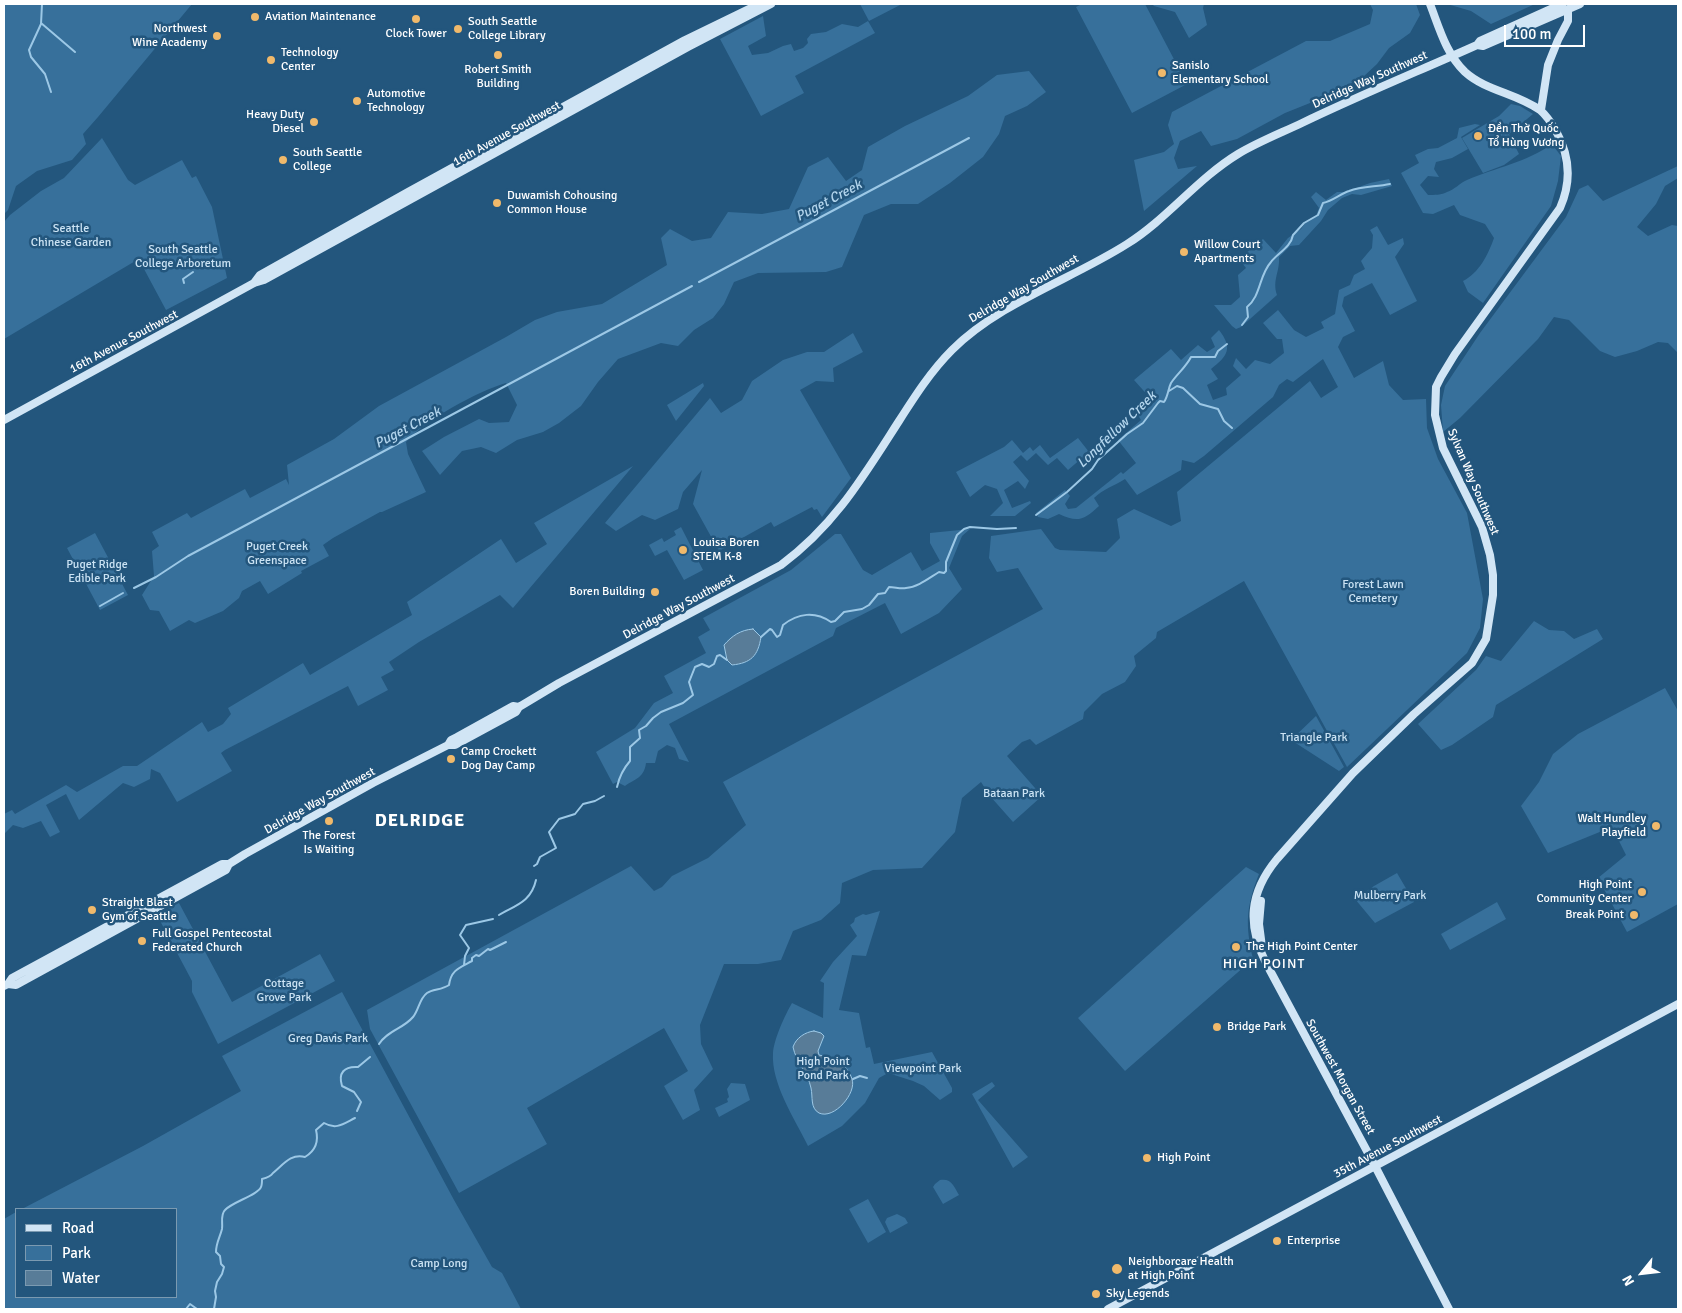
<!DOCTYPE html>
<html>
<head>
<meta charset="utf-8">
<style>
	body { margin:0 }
	#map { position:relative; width:1682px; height:1313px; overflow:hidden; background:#23567d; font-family:Signika,sans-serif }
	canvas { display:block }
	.frame { position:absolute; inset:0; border:5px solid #fff; pointer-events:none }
	.legend { position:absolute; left:15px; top:1208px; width:162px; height:90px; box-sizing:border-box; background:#23567d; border:1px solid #7b9ab1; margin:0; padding:6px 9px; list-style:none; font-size:15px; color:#fff }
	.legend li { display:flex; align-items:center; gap:10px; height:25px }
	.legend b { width:25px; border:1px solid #7b9ab1 }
	.north { position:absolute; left:1617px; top:1248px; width:50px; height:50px; -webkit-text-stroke:4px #23567d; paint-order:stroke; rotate:241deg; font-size:14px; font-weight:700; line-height:20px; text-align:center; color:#fff }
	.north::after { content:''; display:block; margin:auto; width:18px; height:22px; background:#fff; clip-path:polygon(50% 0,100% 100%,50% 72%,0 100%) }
	.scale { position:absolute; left:1504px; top:25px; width:81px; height:22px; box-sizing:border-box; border:2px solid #fff; border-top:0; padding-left:6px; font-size:15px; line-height:18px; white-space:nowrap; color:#fff; -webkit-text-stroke:4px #23567d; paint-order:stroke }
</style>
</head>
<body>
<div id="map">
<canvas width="1682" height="1313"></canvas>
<div class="frame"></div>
<ul class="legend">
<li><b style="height:6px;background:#d1e5f5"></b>Road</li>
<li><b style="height:14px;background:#37709b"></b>Park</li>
<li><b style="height:14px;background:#587c98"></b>Water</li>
</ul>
<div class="north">N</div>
<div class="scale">100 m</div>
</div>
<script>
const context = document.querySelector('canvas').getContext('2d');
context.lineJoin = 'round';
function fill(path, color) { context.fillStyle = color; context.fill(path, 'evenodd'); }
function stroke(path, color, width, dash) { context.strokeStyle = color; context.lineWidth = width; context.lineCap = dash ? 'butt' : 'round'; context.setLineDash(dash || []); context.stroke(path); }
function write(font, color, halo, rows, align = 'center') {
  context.font = font + ' Signika,sans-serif'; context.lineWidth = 5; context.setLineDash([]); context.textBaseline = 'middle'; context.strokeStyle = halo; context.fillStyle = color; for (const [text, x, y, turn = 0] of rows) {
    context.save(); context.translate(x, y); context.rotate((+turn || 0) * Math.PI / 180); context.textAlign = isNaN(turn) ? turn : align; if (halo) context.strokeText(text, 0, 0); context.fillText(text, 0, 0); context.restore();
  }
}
const green = new Path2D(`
	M4 4H192L98 117 83 134 86 144 72 160 37 171 16 186 8 210 4 214Z
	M860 4H902L869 21Z
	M1082 4H1145L1187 84 1132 113 1076 7Z
	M1152 4H1204L1203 8 1207 25 1189 38 1175 12 1154 6Z
	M1370 4H1416L1420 15 1410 33 1389 48 1377 64 1363 77 1330 95 1285 113 1237 139 1211 146 1201 131 1180 141 1174 158 1178 169 1197 166 1144 211 1134 160 1164 152 1174 144 1168 125 1172 112 1306 41H1330L1370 24 1373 10Z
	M1447 4H1535L1491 24 1471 11Z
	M763 16 766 36 748 46 752 55 768 53 783 46 791 44 794 51 803 48 808 43 807 39 811 34 826 32 842 24 858 27 868 21 875 33 795 76 804 93 761 116 720 39Z
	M1029 71 1046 92 1027 106 1005 116 999 134 983 157 950 183 918 204H891L864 215 842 267 826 272 758 273 734 282 724 304 713 318 694 330 678 346 661 343 618 359 598 382 581 406 559 423 543 432 517 440 496 453 481 447 462 451 440 475 422 451 444 437 479 419 489 423 509 422 517 405 506 383C478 391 425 420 406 442L408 454 426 492 382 512H380L333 538 323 545 329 556 301 571 302 573 268 594 260 581 242 591 239 598 223 611 195 623 189 620 170 631 159 611 150 610 142 595 154 576 152 551 159 546 152 532 187 513 191 518 245 489 250 498 286 479 289 485 287 465 334 439 379 406 506 337 535 320 557 312 602 304 667 265 661 238 670 229 692 241 711 238 728 212 762 214 789 209 808 167 828 157 846 181 862 170 868 147 905 126 968 96 997 75Z
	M1511 104 1520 106 1533 114 1509 134 1519 154 1504 165 1483 173 1462 138 1499 116Z
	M1475 124 1480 125 1461 137 1468 149 1452 158 1436 162 1434 169 1439 177 1428 176 1420 185 1428 195C1434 195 1442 195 1447 192 1454 190 1460 183 1467 180 1495 168 1527 162 1552 144L1561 156 1558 181 1551 206 1483 303 1468 292 1463 281C1479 273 1488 255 1494 238L1485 224 1460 215 1454 205 1433 214 1423 213 1401 173 1419 163 1415 155 1428 149 1438 148 1457 138 1459 128Z
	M102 138 128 180 135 185 182 160 192 178 196 176 212 207 227 278 166 310 144 269 142 257 4 339V222L10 215 41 191 64 178Z
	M1678 166V178L1665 186 1656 204 1637 227 1648 236 1672 225 1678 226V353L1668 343 1658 342 1637 351 1615 357 1600 351 1569 320 1554 317 1538 339 1460 418 1443 432 1441 405 1445 386 1480 333 1566 217 1579 189 1588 185 1603 201Z
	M1389 179 1392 186 1361 195 1352 194 1342 198 1328 210 1321 221 1299 245 1290 246 1279 257C1280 272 1272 280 1277 295L1241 327 1236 329 1232 326 1214 305H1231L1240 297 1238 275 1246 268 1239 259 1263 239 1276 253 1288 238 1301 229 1306 222 1316 216 1319 208 1311 197 1316 192 1326 200 1337 192H1345L1370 183Z
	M1377 226 1388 245 1403 238 1404 244 1395 257 1417 301 1390 315 1372 283 1344 297 1342 306 1355 331 1343 337 1338 347 1354 378 1383 361 1389 385 1403 400 1426 399 1427 428 1438 459 1467 513 1483 599 1480 628 1467 653 1347 767 1244 581 1157 632 1156 638 1134 656 1136 666 1125 682 1102 694 1084 712 1083 719 1036 745 1030 739 1022 742 1007 756 1042 796 1013 822 990 796 981 782 962 798 955 832 922 868 873 870 842 883 840 903 821 920 793 931 781 960 758 964H724L700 1025 701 1044 713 1069 694 1090 700 1110 683 1120 664 1086 688 1071 664 1028 527 1108 547 1144 459 1193 370 1029 367 1010 631 866 654 891 662 887 672 876 708 858 746 825 723 782 1043 609 1018 568 997 572 989 558 991 536 1041 529 1055 548 1060 550 1106 552 1120 538 1117 519 1134 509 1171 526 1181 521 1177 492 1310 381 1321 398 1338 387 1323 359 1293 382 1287 379 1279 385 1273 397 1204 456 1194 463 1182 460 1181 470 1137 495 1125 479C1114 486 1103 489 1094 498L1099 506C1084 520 1078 523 1059 514L1048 519 1038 517 1036 513 1065 490 1070 496 1065 504 1068 509 1076 508 1121 472 1123 474 1136 463 1118 440 1141 420 1136 412 1151 399 1134 380 1171 349 1181 360 1198 345 1207 352 1215 347 1211 338 1219 330C1233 348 1228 356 1211 369L1218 379 1207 385 1213 400 1227 395 1226 388 1241 375 1233 366 1236 358 1246 369 1255 360 1270 364 1284 353 1282 339H1277L1263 323 1278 310 1294 330 1306 337 1324 328 1321 322 1335 314 1339 290 1350 285 1354 275 1365 269 1361 261 1372 248 1373 235 1370 230Z
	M853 333 863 352 833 368 834 382 816 381 800 390 851 478 822 517 817 509 814 510 812 507 774 527 771 522 719 551 693 504 702 470 683 492 678 509 655 520 642 515 616 531 605 523 710 398 721 413 742 400 752 381 783 360 807 352H824Z
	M703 383 704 386 676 421 667 405Z
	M1078 438 1089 452 1068 470 1057 458 1048 465 1036 453 1027 461 1021 455 1013 462 1029 481 1025 489 1018 481 1004 490 1012 508 1030 501 1031 503 1015 516H990L1003 503 997 489 985 485 970 497 956 472 1004 447 1012 440 1023 453 1030 447 1033 451 1040 445 1050 458Z
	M633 466 513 608 500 595 419 642 389 662 394 670 381 677 388 690 358 706 348 686 225 750 221 753 232 771 177 802 160 773 151 769 150 779 134 787 123 783 79 820 66 794 46 805 60 832 50 837 41 821 23 828 13 825 4 834V814L12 810 15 814 66 785 77 792 123 766H137L202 722 208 732 223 724 231 714 228 708 303 663 310 675 412 615 407 602 501 539 516 563 547 544 534 523Z
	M681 527 703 570 684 580 667 550 655 556 649 545 662 538 664 542 676 535 674 531Z
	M970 529 962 536 949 568 962 589 939 613 901 634 885 603 836 628 833 636 669 724 689 762 679 759 675 748 667 745 658 751 655 763H646C644 778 636 778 625 786L617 782 613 784 596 752 635 728 654 703 673 693 664 676 706 653 698 637 710 630 703 618 791 570 835 534H841L863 570 872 575 911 552 922 571 940 561 930 543V533Z
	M95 533 128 595 100 610 67 548Z
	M1534 621 1549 630 1564 631 1574 639 1597 629 1603 639 1496 705 1493 717 1452 745 1441 750 1418 724 1476 670 1486 656 1501 661Z
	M1665 688 1678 711V904L1627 932 1598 878 1626 855 1612 827 1548 853 1521 806 1539 782 1553 754 1578 734Z
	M1316 716 1344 767 1339 771 1291 740Z
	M1246 867 1259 874C1246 907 1245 924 1253 959L1125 1071 1078 1018Z
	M1397 873 1414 902 1375 923 1355 899 1374 886Z
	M1497 902 1506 919 1450 950 1441 934Z
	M179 903 232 1002 320 954 335 981 218 1044 192 992V981L157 915Z
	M880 911 866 956 852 955 839 1010 859 1013 866 1048 870 1047 874 1064 932 1052 952 1088V1092L940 1100 924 1086 913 1081 888 1073 879 1078 865 1103 842 1126 808 1146C795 1119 771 1084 773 1053 774 1039 785 1015 792 1003L823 1018 824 983 820 981 833 962 857 936 850 925 854 922 855 918 863 914 866 915Z
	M342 992 454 1200 492 1267 502 1273 521 1309H4V1219L16 1212V1297H176V1209H22L143 1146 241 1091 222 1056Z
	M992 1082 995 1086 978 1100 1028 1157 1013 1168 972 1094Z
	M731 1083 745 1084 750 1100 719 1117 715 1108 728 1102 727 1099 729 1097 727 1089Z
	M940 1180C952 1178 954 1187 959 1195L943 1204 933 1187 935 1184Z
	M868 1199 886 1232 868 1243 849 1209Z
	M897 1214 905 1218 908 1223 890 1233 885 1222 887 1218Z`);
const water = new Path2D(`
	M753 629 761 637C758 656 751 663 732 665L727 660 724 645C732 636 740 630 753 629Z
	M814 1031 821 1033 824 1036 818 1051 819 1055 840 1060C844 1066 850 1072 852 1079 857 1093 834 1120 819 1113 810 1108 813 1097 811 1088 808 1073 796 1062 793 1047 796 1038 805 1032 814 1031Z`);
const stream = new Path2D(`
	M42 4 41 24 29 50 31 57 45 74 51 92
	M41 23 75 52
	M699 282 969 138
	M184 283 183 279 193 272
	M1242 325 1248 317 1247 307C1261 296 1259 275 1271 262 1278 253 1291 247 1293 235L1304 223 1318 215 1323 203C1333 201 1340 194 1349 191 1362 186 1376 187 1390 184
	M1169 391 1177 386 1183 388 1200 404 1218 409 1224 421 1232 428
	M1036 515 1067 492 1092 469 1098 460 1127 434 1143 423 1158 403 1160 401 1164 402C1168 397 1168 389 1171 383 1177 374 1186 367 1191 357H1215L1218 351 1227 344
	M134 588 156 577 188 556 248 524 692 286
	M100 606 123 593
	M761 637 770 629 772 630 777 637 780 635 783 625C798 613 815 611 831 622L835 621 844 612 862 609 869 605 878 594 885 593 889 587C895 587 900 589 906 588 918 587 929 578 939 572L944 573 946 571V562L957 535 964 529 970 527 997 529 1016 528
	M617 787C619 778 623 769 630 761V747L640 738 639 730 646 726 653 718 661 712 683 703 693 695 689 682 695 667 702 664 709 667 714 664 717 656 720 655 727 660
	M534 866 537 864 540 857 556 848 549 832 559 819 575 814 583 804 595 801 604 796
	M499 915C516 905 531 902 536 880
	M464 965 465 956 469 948 460 935 466 925 493 919
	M379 1044C388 1030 403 1029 413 1017 419 1010 419 999 427 993 433 989 442 990 449 985 451 970 459 968 472 961V958L476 955 479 956 488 949 490 950 506 942
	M853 1079 860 1076 867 1078
	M357 1111 361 1102 354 1092 342 1086C338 1073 344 1066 358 1067L370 1057
	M186 1309 190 1304 197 1309
	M214 1309 216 1297 215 1291 217 1282 222 1274 224 1267 221 1264 220 1256 216 1252C216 1243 220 1237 222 1229 223 1223 220 1215 225 1210 232 1202 258 1195 261 1187 262 1185 262 1182 262 1179 266 1178 271 1176 273 1173 283 1165 291 1153 305 1157 315 1151 319 1142 316 1130L324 1123C336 1130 343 1124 355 1118`);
const secondary = new Path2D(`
	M1430 4C1439 27 1446 54 1465 72 1486 91 1516 93 1540 110 1546 115 1552 124 1556 131 1570 156 1572 181 1560 208L1455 354 1441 377 1436 387 1435 415 1443 448 1482 527 1490 555 1493 575V595L1486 639 1472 663 1414 714 1353 773 1277 859C1249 893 1247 925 1266 963L1375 1166 1449 1309
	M1477 45 1483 46 1580 4
	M1541 110 1548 65 1558 40 1568 21V9
	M254 283 260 275 408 192 685 40 757 5
	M4 420 254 283 264 280 688 47 771 4
	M448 745 451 740 457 737 513 706 519 707
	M1261 901 1259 924 1262 947
	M8 984 12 978 222 864H229
	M4 986 8 984 16 985 226 870 229 864 245 854 373 783 448 745H455L516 712 519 707 559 683 781 565C835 525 863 477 899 421 915 396 931 371 952 350 999 303 1072 279 1127 244 1167 219 1197 179 1238 154 1258 142 1281 133 1302 123 1360 95 1419 71 1477 45L1480 41 1562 4
	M1108 1309 1678 1004`);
const markers = [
	[255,17,5,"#f0b96b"],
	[416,19,5,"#f0b96b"],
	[458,29,5,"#f0b96b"],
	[217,36,5,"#f0b96b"],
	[498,55,5,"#f0b96b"],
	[271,60,5,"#f0b96b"],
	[1162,73,5,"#f0b96b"],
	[357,101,5,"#f0b96b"],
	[314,122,5,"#f0b96b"],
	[1478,136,5,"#f0b96b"],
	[283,160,5,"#f0b96b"],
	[497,203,5,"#f0b96b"],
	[1184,252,5,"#f0b96b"],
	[683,550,5,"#f0b96b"],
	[655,592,5,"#f0b96b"],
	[451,759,5,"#f0b96b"],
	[329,821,5,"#f0b96b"],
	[1656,826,5,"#f0b96b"],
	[1642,892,5,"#f0b96b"],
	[92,910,5,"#f0b96b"],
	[1634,915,5,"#f0b96b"],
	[142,941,5,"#f0b96b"],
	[1236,947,5,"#f0b96b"],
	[1217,1027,5,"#f0b96b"],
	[1147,1158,5,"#f0b96b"],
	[1277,1241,5,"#f0b96b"],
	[1117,1269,6,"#f0b96b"],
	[1096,1294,5,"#f0b96b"]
];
const poiNames = [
	["Aviation Maintenance",265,17],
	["South Seattle",468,22],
	["College Library",468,36],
	["Northwest",207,29,"right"],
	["Wine Academy",207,43,"right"],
	["Clock Tower",416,34,"center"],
	["Technology",281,53],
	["Center",281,67],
	["Sanislo",1172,66],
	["Elementary School",1172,80],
	["Robert Smith",498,70,"center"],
	["Building",498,84,"center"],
	["Automotive",367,94],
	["Technology",367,108],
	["Heavy Duty",304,115,"right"],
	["Diesel",304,129,"right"],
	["Đền Thờ Quốc",1488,129],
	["Tổ Hùng Vương",1488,143],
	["South Seattle",293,153],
	["College",293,167],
	["Duwamish Cohousing",507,196],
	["Common House",507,210],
	["Willow Court",1194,245],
	["Apartments",1194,259],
	["Louisa Boren",693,543],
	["STEM K-8",693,557],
	["Boren Building",645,592,"right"],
	["Camp Crockett",461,752],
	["Dog Day Camp",461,766],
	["Walt Hundley",1646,819,"right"],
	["Playfield",1646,833,"right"],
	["The Forest",329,836,"center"],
	["Is Waiting",329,850,"center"],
	["High Point",1632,885,"right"],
	["Community Center",1632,899,"right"],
	["Straight Blast",102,903],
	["Gym of Seattle",102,917],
	["Break Point",1624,915,"right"],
	["Full Gospel Pentecostal",152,934],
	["Federated Church",152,948],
	["The High Point Center",1246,947],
	["Bridge Park",1227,1027],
	["High Point",1157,1158],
	["Enterprise",1287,1241],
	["Neighborcare Health",1128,1262],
	["at High Point",1128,1276],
	["Sky Legends",1106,1294]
];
const streetNames = [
	["Delridge Way Southwest",1370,80,-24],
	["16th Avenue Southwest",507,134,-29],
	["Delridge Way Southwest",1024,289,-30],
	["16th Avenue Southwest",124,342,-28],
	["Sylvan Way Southwest",1473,482,67],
	["Delridge Way Southwest",679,607,-28],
	["Delridge Way Southwest",320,801,-29],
	["Southwest Morgan Street",1340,1077,61],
	["35th Avenue Southwest",1388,1147,-28]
];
const parkNames = [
	["Seattle",71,229],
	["Chinese Garden",71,243],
	["South Seattle",183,250],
	["College Arboretum",183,264],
	["Puget Creek",277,547],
	["Greenspace",277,561],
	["Puget Ridge",97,565],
	["Edible Park",97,579],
	["Forest Lawn",1373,585],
	["Cemetery",1373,599],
	["Triangle Park",1314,738],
	["Bataan Park",1014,794],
	["Mulberry Park",1390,896],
	["Cottage",284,984],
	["Grove Park",284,998],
	["Greg Davis Park",328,1039],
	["High Point",823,1062],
	["Pond Park",823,1076],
	["Viewpoint Park",923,1069],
	["Camp Long",439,1264]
];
const waterNames = [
	["Puget Creek",829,201,-28],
	["Puget Creek",408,428,-28],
	["Longfellow Creek",1117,430,-44]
];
const neighbourhoodNames = [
	["HIGH POINT",1264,964]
];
const districtNames = [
	["DELRIDGE",420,821]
];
fill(green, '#37709b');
fill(water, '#587c98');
stroke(water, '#9cc8e6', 1);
stroke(stream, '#9cc8e6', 2);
stroke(secondary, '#d1e5f5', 8);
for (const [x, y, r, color] of markers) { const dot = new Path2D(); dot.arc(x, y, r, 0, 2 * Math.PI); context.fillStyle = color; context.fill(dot); stroke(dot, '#23567d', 2); }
write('12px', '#fff', '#23567d', poiNames, 'left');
write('12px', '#fff', '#23567d', streetNames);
write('12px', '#cbe3f4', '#23567d', parkNames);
write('italic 14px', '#b3d5ed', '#23567d', waterNames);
context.letterSpacing = '1px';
write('14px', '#fff', '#23567d', neighbourhoodNames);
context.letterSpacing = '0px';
context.letterSpacing = '1px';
write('bold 18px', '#fff', '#23567d', districtNames);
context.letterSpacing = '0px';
</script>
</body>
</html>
